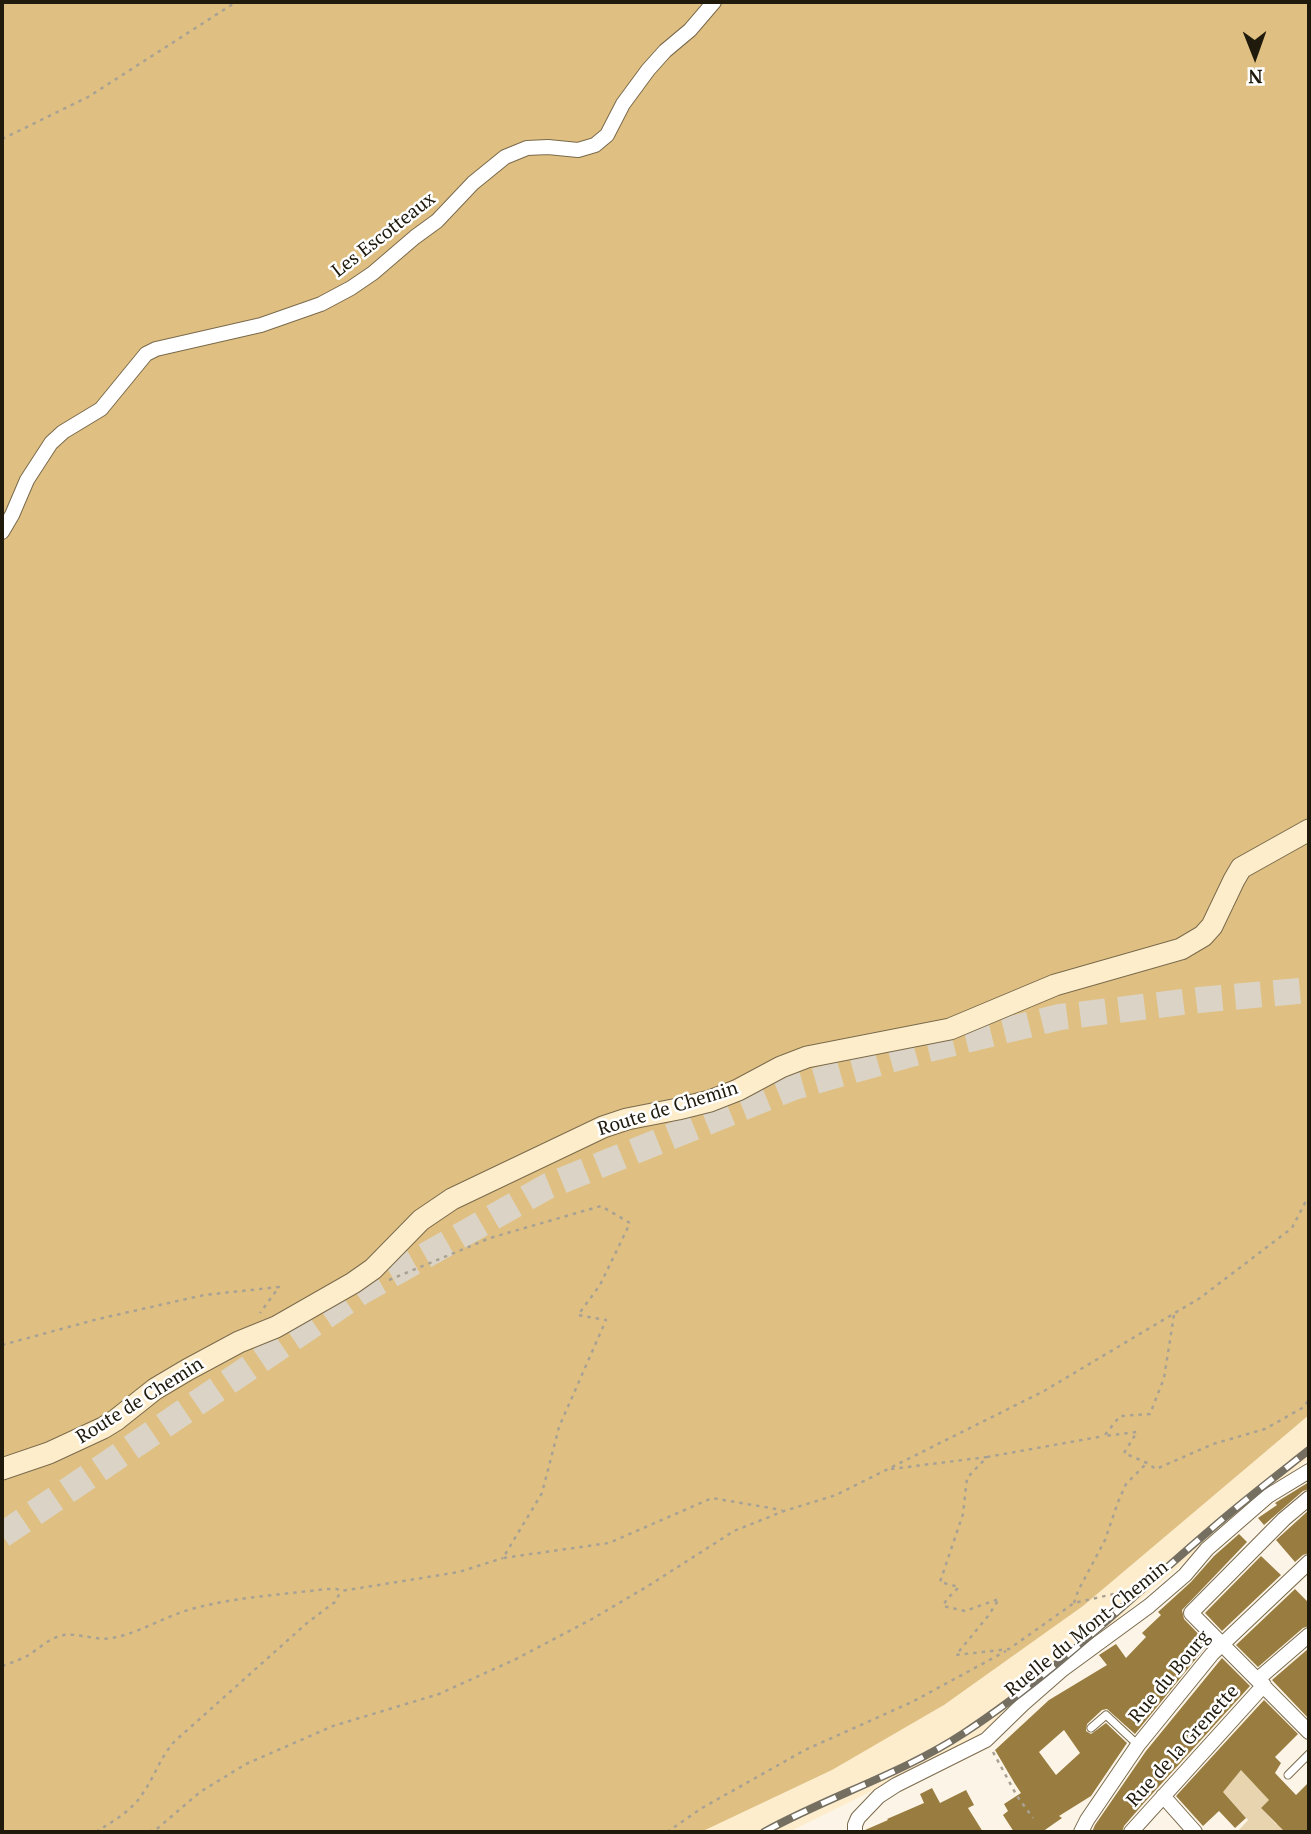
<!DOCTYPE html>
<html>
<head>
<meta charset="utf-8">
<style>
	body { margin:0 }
	#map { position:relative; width:1311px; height:1834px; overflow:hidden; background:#fcf5e7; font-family:"PT Serif",serif }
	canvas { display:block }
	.frame { position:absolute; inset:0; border:4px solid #201a0d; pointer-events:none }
	.north { position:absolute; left:1220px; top:21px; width:70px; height:70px; -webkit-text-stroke:5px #fff; paint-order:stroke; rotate:179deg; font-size:19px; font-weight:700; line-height:28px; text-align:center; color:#201a0d }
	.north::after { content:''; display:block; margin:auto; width:24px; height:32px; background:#201a0d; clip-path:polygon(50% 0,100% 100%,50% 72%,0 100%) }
</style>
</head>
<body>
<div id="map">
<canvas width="1311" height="1834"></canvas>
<div class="frame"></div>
<div class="north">N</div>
</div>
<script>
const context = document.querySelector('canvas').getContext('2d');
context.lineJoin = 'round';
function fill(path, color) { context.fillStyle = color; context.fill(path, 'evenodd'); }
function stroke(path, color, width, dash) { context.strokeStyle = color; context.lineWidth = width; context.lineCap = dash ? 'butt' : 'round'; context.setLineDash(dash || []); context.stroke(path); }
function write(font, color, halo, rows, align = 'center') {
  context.font = font + ' "PT Serif",serif'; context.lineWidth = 5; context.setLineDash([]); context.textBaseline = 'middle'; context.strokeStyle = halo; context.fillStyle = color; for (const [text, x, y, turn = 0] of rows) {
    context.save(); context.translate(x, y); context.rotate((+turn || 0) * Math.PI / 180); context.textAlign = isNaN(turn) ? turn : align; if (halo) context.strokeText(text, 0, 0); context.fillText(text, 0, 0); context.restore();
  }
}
const built = new Path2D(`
	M1309 1415V1458L1194 1554 1063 1666 1004 1715 965 1745 789 1832H701L832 1770 944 1705 1083 1606Z`);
const green = new Path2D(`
	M1251 1758 1269 1800 1261 1808 1276 1824 1293 1825 1281 1832H1237L1248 1820 1222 1791Z`);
const forest = new Path2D(`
	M2 2H1309V1415L1083 1606 944 1705 832 1770 701 1832H2Z`);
const building = new Path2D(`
	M1309 1482V1489L1303 1491 1264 1525 1258 1518 1277 1505 1275 1503Z
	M1309 1510V1553L1303 1555 1295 1562 1276 1540Z
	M1239 1534 1247 1542 1182 1610 1184 1619 1208 1644 1135 1734 1107 1709 1102 1710 1087 1724 1086 1731 1091 1734 1106 1723 1127 1743 1091 1796 1059 1816 1062 1818 1042 1832H1014L1003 1815 1008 1811 1004 1804 1021 1793 1015 1784 995 1750 1049 1700 1107 1665 1099 1655 1116 1644 1126 1658 1146 1637 1142 1633 1161 1615 1158 1612 1191 1582 1214 1556ZM1064 1730 1080 1753 1056 1775 1039 1752Z
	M1261 1556 1281 1575 1222 1631 1205 1613Z
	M1295 1589 1309 1603V1626L1303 1628 1258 1667 1236 1645Z
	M1309 1648V1719L1272 1680Z
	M1222 1658 1250 1686 1143 1804 1124 1826 1122 1832H1092L1095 1825 1146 1751Z
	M1264 1700 1298 1734 1275 1757 1281 1763 1275 1773 1296 1795 1309 1782V1832H1285L1261 1808 1269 1800 1241 1770 1223 1792 1246 1818 1235 1828 1219 1811 1203 1826 1176 1796Z
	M932 1788 940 1803 966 1790 974 1805 968 1808 983 1832H865V1830L888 1820 887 1819 924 1803 920 1794Z`);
const highwayTunnel = new Path2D(`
	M2 1535 361 1292 548 1186 794 1087 925 1050 1060 1017 1199 1000 1309 990`);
const path = new Path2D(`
	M2 139 88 97 236 2
	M389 1280 490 1238 601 1206 630 1223 600 1285 578 1315 606 1320 559 1427 542 1493 503 1558 609 1543 712 1498 782 1510
	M1174 1315 1164 1378 1150 1414 1120 1416 1104 1436 1137 1432 1124 1453 1147 1463 1156 1469 1213 1444 1265 1429 1304 1407 1309 1399
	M2 1345 98 1319 204 1295 279 1287 260 1313
	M987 1457 1104 1436
	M891 1469 987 1457 967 1478 963 1514 940 1582 959 1587 947 1599 943 1606 965 1611 999 1599 988 1616 956 1655 1009 1649 1074 1603 1127 1591
	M1074 1603 1078 1591 1105 1540 1118 1502 1126 1484 1147 1463
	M2 1666C11 1663 19 1660 27 1656 39 1649 50 1637 64 1635 80 1633 96 1641 112 1638 139 1633 162 1618 188 1610 233 1597 280 1595 326 1589H337L341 1591 459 1572 503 1558
	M993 1752 1017 1796 1033 1818
	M96 1832C113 1821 132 1811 143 1793 155 1776 160 1757 175 1741L307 1623 335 1602 341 1591
	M149 1832 158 1828 200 1792 246 1764 333 1726 439 1694 516 1659 592 1619 648 1586 734 1531 784 1511 836 1495 1044 1391 1200 1298 1292 1228 1309 1195
	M667 1832 702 1808 805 1750 912 1702 1006 1651`);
const lane = new Path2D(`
	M1091 1728 1106 1715 1138 1745
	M1288 1775 1309 1754`);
const street = new Path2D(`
	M2 532 12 515 27 480 51 443 63 432 101 409 146 354 156 349 261 325 321 304 351 288 373 273 415 237 437 221 473 183 505 157 527 148 548 147 578 150 595 145 607 135 623 104 648 70 665 51 690 30 714 2
	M1309 1498 1284 1519 1191 1613 1309 1732
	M1258 1679 1309 1635
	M1163 1796 1195 1832
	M855 1832V1825L858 1818 879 1796 896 1785 986 1740 1023 1704 1063 1669 1149 1606 1185 1575 1207 1549 1268 1496 1309 1471
	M1081 1832 1087 1820 1138 1745 1212 1654 1309 1562
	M1131 1832 1264 1685`);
const secondary = new Path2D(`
	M2 1469 49 1453 103 1428 116 1420 155 1389 187 1370 239 1342 276 1327 353 1283 373 1269 421 1220 452 1199 603 1127 627 1119 678 1109 710 1101 738 1090 781 1067 807 1057 950 1029 1055 985 1181 949 1203 936 1212 926 1234 880 1241 868 1309 830`);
const rail = new Path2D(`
	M764 1832C829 1796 902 1774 964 1733 1053 1675 1129 1599 1210 1530 1242 1502 1276 1476 1309 1450`);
const streetNames = [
	["Les Escotteaux",384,235,-38],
	["Route de Chemin",668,1109,-17],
	["Route de Chemin",140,1401,-32],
	["Ruelle du Mont-Chemin",1087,1629,-39],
	["Rue du Bourg",1170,1677,-50],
	["Rue de la Grenette",1183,1746,-48]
];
fill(built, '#feedcc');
fill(green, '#e8d5b0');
fill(forest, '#dfc082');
fill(building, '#997c3f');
stroke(highwayTunnel, '#dbd4c6', 26, [26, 13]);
stroke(lane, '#7a6a4c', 9);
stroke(street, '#7a6a4c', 16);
stroke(secondary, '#7a6a4c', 23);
stroke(path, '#a9a294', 2.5, [3.5, 5]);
stroke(lane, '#fff', 7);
stroke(street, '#fff', 14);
stroke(secondary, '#fdedca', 21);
stroke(rail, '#756f62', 8);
stroke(rail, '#fff', 5, [16]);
write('19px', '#201a0d', '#fff', streetNames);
</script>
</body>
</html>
